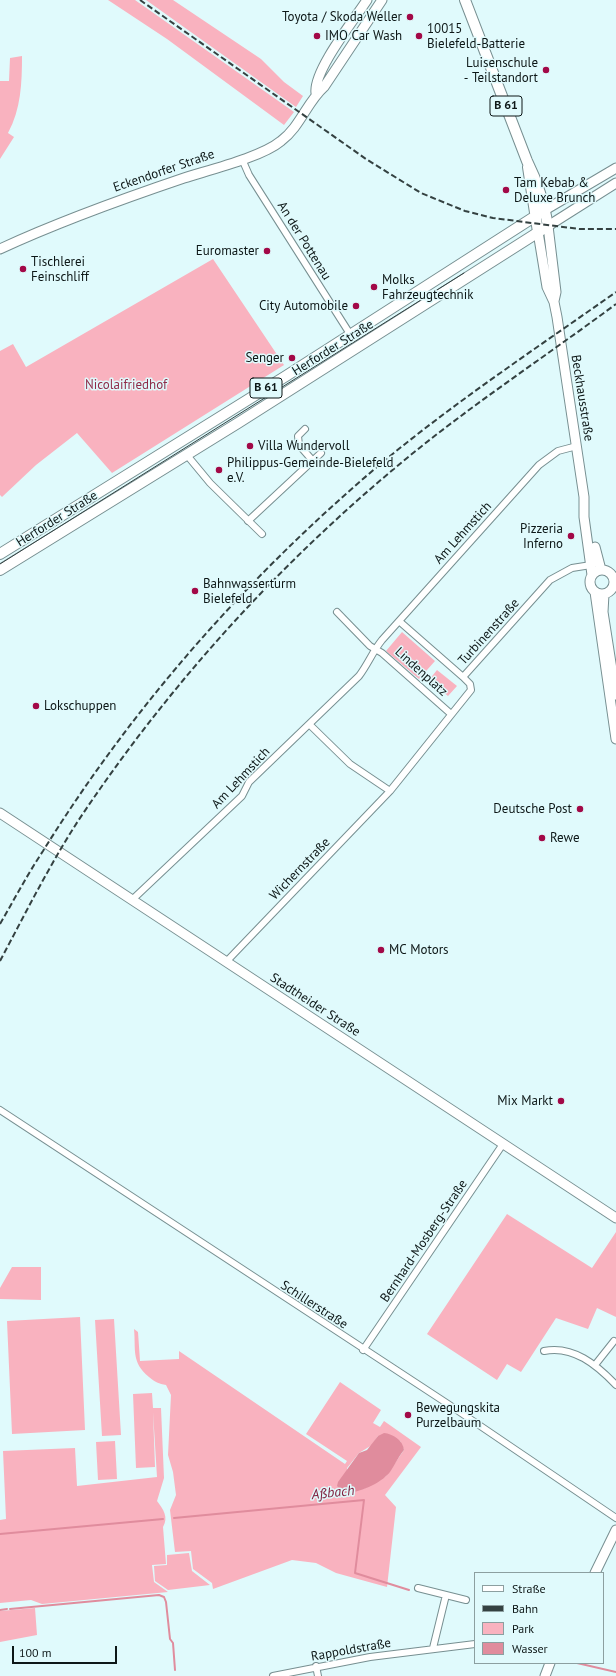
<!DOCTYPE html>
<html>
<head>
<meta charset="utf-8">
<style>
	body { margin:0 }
	#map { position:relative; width:616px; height:1676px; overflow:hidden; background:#e0fafc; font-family:"PT Sans",sans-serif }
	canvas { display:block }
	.legend { position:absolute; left:474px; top:1572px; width:130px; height:92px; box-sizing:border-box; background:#e0fafc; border:1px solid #8c9fa0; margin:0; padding:5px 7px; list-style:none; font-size:12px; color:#0d1717 }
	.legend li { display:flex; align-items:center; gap:8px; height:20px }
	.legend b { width:20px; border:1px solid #8c9fa0 }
	.scale { position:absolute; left:12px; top:1646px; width:105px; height:18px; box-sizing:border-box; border:2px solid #0d1717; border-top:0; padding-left:5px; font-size:12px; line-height:14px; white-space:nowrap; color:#0d1717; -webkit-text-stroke:3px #e0fafc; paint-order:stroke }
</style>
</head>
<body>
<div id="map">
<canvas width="616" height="1676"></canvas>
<ul class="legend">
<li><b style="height:5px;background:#fff"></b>Straße</li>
<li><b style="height:5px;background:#344141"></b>Bahn</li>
<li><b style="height:11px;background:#f9b2bf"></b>Park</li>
<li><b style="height:11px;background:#e08c9d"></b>Wasser</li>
</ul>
<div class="scale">100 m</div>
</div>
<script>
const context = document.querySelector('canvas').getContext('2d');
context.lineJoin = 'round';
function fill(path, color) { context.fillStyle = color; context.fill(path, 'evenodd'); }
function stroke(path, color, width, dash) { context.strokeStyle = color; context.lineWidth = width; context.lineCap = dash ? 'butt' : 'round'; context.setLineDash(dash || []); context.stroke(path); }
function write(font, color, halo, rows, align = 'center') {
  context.font = font + ' "PT Sans",sans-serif'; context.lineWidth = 3; context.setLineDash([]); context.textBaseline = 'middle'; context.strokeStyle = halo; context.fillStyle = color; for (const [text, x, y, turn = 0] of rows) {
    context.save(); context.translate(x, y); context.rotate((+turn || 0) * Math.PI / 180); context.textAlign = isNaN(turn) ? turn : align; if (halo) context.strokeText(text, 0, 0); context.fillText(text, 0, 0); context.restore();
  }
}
const green = new Path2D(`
	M108 0H135L294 112 284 125 167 39Z
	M146 0H173L261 59 284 82 303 96 296 107Z
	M22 56C22 83 21 109 8 133L14 137 0 159V81H9L10 58Z
	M213 259 284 365 112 473 77 433 36 465 2 497 0 495V351L13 344 26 367Z
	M402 632 435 661 419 679 386 651Z
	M437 670 457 686 448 696 429 680Z
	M507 1214 592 1268 616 1232V1317L597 1308 588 1329 556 1318 521 1372 507 1364 497 1380 427 1334Z
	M12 1267H41V1300L0 1299V1288Z
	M80 1317 85 1430 12 1434 7 1321Z
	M114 1319 121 1435 102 1436 95 1320Z
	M134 1329 138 1332 140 1361 179 1359V1351L345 1464 347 1461 306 1434 340 1382 381 1410 373 1423 380 1427 384 1421 421 1447 385 1495 396 1507 387 1587 336 1573 316 1563 292 1560 213 1589 212 1583 193 1569 191 1551 175 1552 170 1510 176 1495 173 1472 168 1455 171 1395 166 1385C159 1384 155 1382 149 1377 131 1362 136 1350 134 1329ZM378 1436 400 1441 404 1450 386 1476 365 1488 348 1493 347 1468 359 1453 372 1445Z
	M152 1393 153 1408H161L164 1478 157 1501C163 1509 169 1517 163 1527L166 1564 152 1565 154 1582 168 1592 42 1604 31 1600 0 1603V1520L6 1519 3 1451 75 1448 77 1486 157 1477 153 1412 155 1467 136 1468 133 1394Z
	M115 1441 117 1479 98 1480 96 1442Z
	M189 1553 192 1571 210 1585 168 1590 155 1581 154 1566 167 1565V1555Z
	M35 1608 37 1635 0 1642V1611Z`);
const water = new Path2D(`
	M384 1433C393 1434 403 1440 404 1450 398 1457 395 1465 390 1472 380 1484 359 1493 344 1493L337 1486 338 1482 359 1453 367 1450 378 1436Z`);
const stream = new Path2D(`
	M174 1518 364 1500 355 1573 409 1590
	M0 1534 163 1519
	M10 1609 159 1595 164 1597 166 1602 170 1639 173 1643 175 1670
	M0 1610 7 1609
	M577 1663 616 1672`);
const street = new Path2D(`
	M242 159 249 175 350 334
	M305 429 298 436 299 445 313 461
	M186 454 210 483 262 534
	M248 521 321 453
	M614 581 616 582
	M337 612 370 646 382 653 451 714
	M399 621 463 677
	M309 724 350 764 390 791
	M133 899 242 796 249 782 359 676C368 664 373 651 382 640L539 465 558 451 577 446
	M226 962 390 791 471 690 470 684 463 677 550 580 572 568 591 565
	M0 1110 448 1404 616 1518
	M363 1350 503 1144
	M544 1351C573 1345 597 1365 616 1385
	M595 1365 614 1341
	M418 1588 466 1600
	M433 1648 446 1595
	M316 1666 318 1676
	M273 1676 370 1657 475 1644`);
const secondary = new Path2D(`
	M316 93C313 71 354 20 367 0
	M545 210 616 168
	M538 232 547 287 554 302 557 317 584 497V517L592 575
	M0 249C60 221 122 199 184 178 209 170 262 157 281 141 300 127 307 102 324 87L382 0
	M554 301 556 292 548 226 616 183
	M595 547 601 570
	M590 582a12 12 0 1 1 24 0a12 12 0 1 1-24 0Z
	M595 592 616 739
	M604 594 603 612 616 695
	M0 813 616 1218
	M595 1573 616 1530
	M545 1676 550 1663`);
const primary = new Path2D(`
	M528 167 538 232
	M0 554 286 376 545 210
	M0 570 238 423 548 226C544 202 538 183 527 161L465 0`);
const tram = new Path2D(`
	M0 564 464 273`);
const rail = new Path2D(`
	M140 0 366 159 421 193 465 211 493 218 579 229H616
	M0 924C14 900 27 875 43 851 135 703 251 573 384 461 458 400 538 347 616 292
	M0 961C25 914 49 866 78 821 166 689 273 570 395 468 465 409 542 359 616 304`);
const markers = [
	[410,17,4,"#a20847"],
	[317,36,4,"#a20847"],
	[419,36,4,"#a20847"],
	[546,70,4,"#a20847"],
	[506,190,4,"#a20847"],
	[267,251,4,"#a20847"],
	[23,269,4,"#a20847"],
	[374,287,4,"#a20847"],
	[356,306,4,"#a20847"],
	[292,358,4,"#a20847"],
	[250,446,4,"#a20847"],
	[219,470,4,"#a20847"],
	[571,536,4,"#a20847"],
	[195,591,4,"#a20847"],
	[36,706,4,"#a20847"],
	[580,809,4,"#a20847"],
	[542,838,4,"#a20847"],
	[381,950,4,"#a20847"],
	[561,1101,4,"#a20847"],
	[408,1415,4,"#a20847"]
];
const shields = [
	[506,106,32],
	[266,388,32]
];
const shieldNames = [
	["B 61",506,106],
	["B 61",266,388]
];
const poiNames = [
	["Toyota / Skoda Weller",402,17,"right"],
	["10015",427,29],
	["Bielefeld-Batterie",427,44],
	["IMO Car Wash",325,36],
	["Luisenschule",538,63,"right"],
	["- Teilstandort",538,78,"right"],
	["Tam Kebab &",514,183],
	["Deluxe Brunch",514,198],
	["Euromaster",259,251,"right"],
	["Tischlerei",31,262],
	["Feinschliff",31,277],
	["Molks",382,280],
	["Fahrzeugtechnik",382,295],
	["City Automobile",348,306,"right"],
	["Senger",284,358,"right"],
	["Villa Wundervoll",258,446],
	["Philippus-Gemeinde-Bielefeld",227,463],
	["e.V.",227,478],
	["Pizzeria",563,529,"right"],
	["Inferno",563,544,"right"],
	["Bahnwasserturm",203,584],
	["Bielefeld",203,599],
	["Lokschuppen",44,706],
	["Deutsche Post",572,809,"right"],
	["Rewe",550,838],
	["MC Motors",389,950],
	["Mix Markt",553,1101,"right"],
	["Bewegungskita",416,1408],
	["Purzelbaum",416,1423]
];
const streetNames = [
	["Eckendorfer Straße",164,171,-19],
	["An der Pottenau",304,241,58],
	["Herforder Straße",333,348,-32],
	["Beckhausstraße",582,398,81],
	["Herforder Straße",57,519,-32],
	["Am Lehmstich",463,533,-48],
	["Turbinenstraße",489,632,-48],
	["Lindenplatz",421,672,42],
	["Am Lehmstich",241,778,-47],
	["Wichernstraße",300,869,-46],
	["Stadtheider Straße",315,1005,33],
	["Bernhard-Mosberg-Straße",424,1241,-56],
	["Schillerstraße",314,1305,33],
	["Rappoldstraße",351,1650,-10]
];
const parkNames = [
	["Nicolaifriedhof",126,385]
];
const waterNames = [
	["Aßbach",333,1493,-6]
];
fill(green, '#f9b2bf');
fill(water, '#e08c9d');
stroke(stream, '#e08c9d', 2);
stroke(street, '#778f91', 8);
stroke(secondary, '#778f91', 11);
stroke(primary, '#778f91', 12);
stroke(street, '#fff', 6);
stroke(secondary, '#fff', 9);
stroke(primary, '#fff', 10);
stroke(tram, '#344141', 1);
stroke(rail, '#344141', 2, [6, 3]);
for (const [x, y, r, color] of markers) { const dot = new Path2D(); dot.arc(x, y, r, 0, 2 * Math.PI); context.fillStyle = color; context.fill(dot); stroke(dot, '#e0fafc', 1.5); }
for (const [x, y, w] of shields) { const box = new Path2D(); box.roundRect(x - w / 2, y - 10, w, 20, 3); context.fillStyle = '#e0fafc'; context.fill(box); stroke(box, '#0d1717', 1); }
write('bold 12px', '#0d1717', null, shieldNames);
write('13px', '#0d1717', '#e0fafc', poiNames, 'left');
write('13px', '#0d1717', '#e0fafc', streetNames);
write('13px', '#8f2c49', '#e0fafc', parkNames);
write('italic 14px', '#801e3d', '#e0fafc', waterNames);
</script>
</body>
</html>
